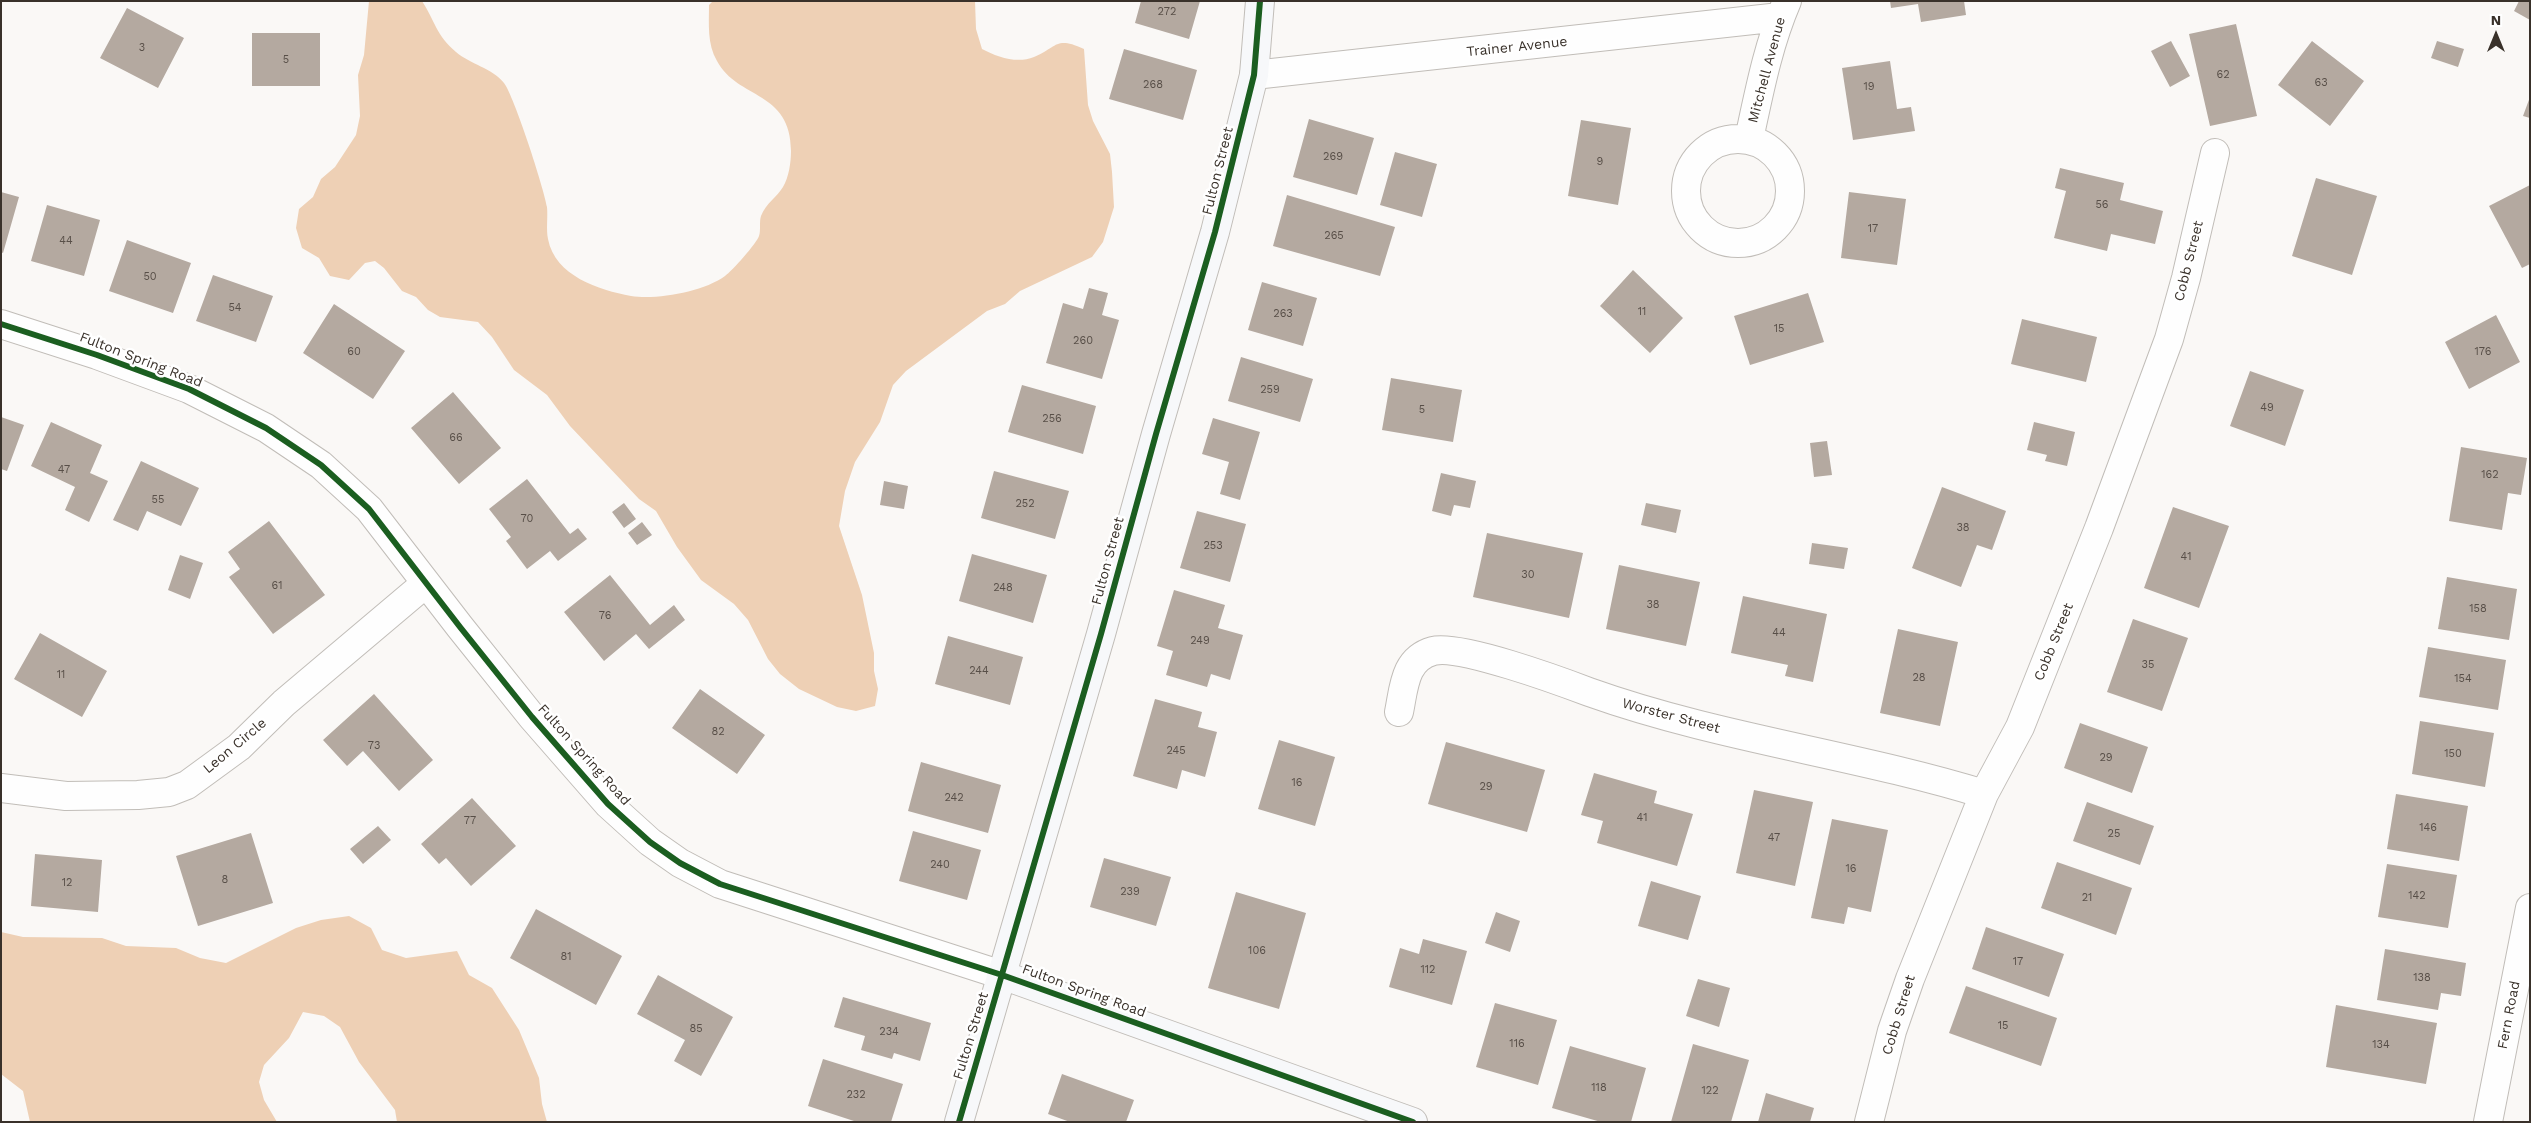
<!DOCTYPE html>
<html>
<head>
<meta charset="utf-8">
<style>
	body { margin:0 }
	#map { position:relative; width:2531px; height:1123px; overflow:hidden; background:#faf8f6; font-family:"Work Sans",sans-serif }
	canvas { display:block }
	.frame { position:absolute; inset:0; border:2px solid #39312a; pointer-events:none }
	.north { position:absolute; left:2471px; top:10px; width:50px; height:50px; -webkit-text-stroke:4px #fff; paint-order:stroke; rotate:0deg; font-size:14px; font-weight:700; line-height:20px; text-align:center; color:#39312a }
	.north::after { content:''; display:block; margin:auto; width:18px; height:22px; background:#39312a; clip-path:polygon(50% 0,100% 100%,50% 72%,0 100%) }
</style>
</head>
<body>
<div id="map">
<canvas width="2531" height="1123"></canvas>
<div class="frame"></div>
<div class="north">N</div>
</div>
<script>
const context = document.querySelector('canvas').getContext('2d');
context.lineJoin = 'round';
function fill(path, color) { context.fillStyle = color; context.fill(path, 'evenodd'); }
function stroke(path, color, width, dash) { context.strokeStyle = color; context.lineWidth = width; context.lineCap = dash ? 'butt' : 'round'; context.setLineDash(dash || []); context.stroke(path); }
function write(font, color, halo, rows, align = 'center') {
  context.font = font + ' "Work Sans",sans-serif'; context.lineWidth = 5; context.setLineDash([]); context.textBaseline = 'middle'; context.strokeStyle = halo; context.fillStyle = color; for (const [text, x, y, turn = 0] of rows) {
    context.save(); context.translate(x, y); context.rotate((+turn || 0) * Math.PI / 180); context.textAlign = isNaN(turn) ? turn : align; if (halo) context.strokeText(text, 0, 0); context.fillText(text, 0, 0); context.restore();
  }
}
const forest = new Path2D(`
	M369 1H422C435 21 436 35 456 52 470 64 492 68 504 83 514 96 544 188 547 207 548 217 546 229 548 239 555 276 599 290 631 296 657 300 703 292 725 276 732 271 757 243 759 236 761 230 759 222 761 216 766 203 777 197 783 187 789 177 791 162 791 151 791 90 738 100 717 61 707 44 709 24 709 5L713 1H975L976 29 982 49C997 57 1017 64 1034 57 1058 47 1055 36 1084 49L1088 105 1093 121 1110 154 1112 172 1114 207 1103 242 1092 257 1020 291 1005 304 987 311 906 371 893 385 880 422 855 462 845 491 839 526 862 595 874 653V671L878 689 875 706 856 711 837 707 799 689 780 674 768 659 748 620 734 604 701 580 677 547 656 511 639 499 570 426 547 395 514 370 492 337 478 322 440 317 428 310 416 297 402 291 384 268 375 261 365 263 349 280 330 276 319 258 302 248 296 228 299 209 313 197 321 179 335 167 356 135 360 116 358 75 364 55Z
	M349 916 371 928 382 950 406 958 457 951 469 975 492 988 519 1030 539 1078 542 1104 547 1122H397L395 1110 359 1062 340 1027 324 1016 303 1012 289 1038 264 1065 259 1082 264 1100 277 1122H30L23 1091 1 1074V932L23 937 102 938 126 946 176 948 200 958 226 963 296 928 321 920Z`);
const building = new Path2D(`
	M1141 1H1200L1189 39 1135 23Z
	M1890 1H1964L1966 15 1921 22 1918 4 1891 8Z
	M2519 1H2530V20L2514 11Z
	M127 8 184 38 158 88 100 58Z
	M2236 24 2257 116 2210 126 2189 34Z
	M252 33H320V86H252Z
	M2171 41 2190 76 2170 87 2151 51Z
	M2312 41 2364 81 2330 126 2278 85Z
	M2437 41 2464 49 2458 67 2431 58Z
	M1124 49 1197 70 1183 120 1109 99Z
	M1890 61 1897 109 1911 107 1915 131 1853 140 1842 68Z
	M2530 97V118L2523 116Z
	M1309 119 1374 138 1357 195 1293 177Z
	M1581 120 1631 128 1618 205 1568 196Z
	M1395 152 1437 164 1422 217 1380 205Z
	M2060 168 2124 183 2120 200 2163 211 2155 244 2111 234 2107 251 2054 238 2066 191 2055 188Z
	M2316 178 2377 196 2352 275 2292 256Z
	M2530 185V264L2522 268 2489 206Z
	M1 192 19 197 3 253 1 252Z
	M1849 192 1906 199 1897 265 1841 258Z
	M1287 195 1395 227 1380 276 1273 246Z
	M47 205 100 220 84 276 31 261Z
	M127 240 191 263 173 313 109 291Z
	M1633 270 1683 318 1650 353 1600 306Z
	M213 275 273 296 256 342 196 321Z
	M1262 282 1317 298 1303 346 1248 330Z
	M1089 288 1108 293 1102 315 1119 320 1102 379 1046 363 1063 303 1083 309Z
	M1808 293 1824 342 1750 365 1734 316Z
	M334 304 405 351 373 399 303 353Z
	M2496 315 2520 362 2469 389 2445 342Z
	M2022 319 2097 337 2086 382 2011 364Z
	M1241 357 1313 379 1300 422 1228 401Z
	M2250 371 2304 390 2285 446 2230 426Z
	M1391 378 1462 390 1453 442 1382 430Z
	M1022 385 1096 406 1083 454 1008 432Z
	M453 392 501 448 459 484 411 428Z
	M1 417 24 425 7 471 1 469Z
	M1213 418 1260 432 1240 500 1220 494 1229 462 1202 454Z
	M51 422 102 445 90 473 108 481 89 522 65 510 75 487 31 466Z
	M2034 422 2075 432 2067 466 2045 461 2047 455 2027 450Z
	M1827 441 1832 475 1814 477 1810 443Z
	M2461 447 2527 458 2521 495 2508 493 2502 530 2449 521Z
	M141 461 199 488 181 526 147 511 138 531 113 520Z
	M994 471 1069 491 1055 539 981 518Z
	M1441 473 1476 481 1470 508 1454 505 1451 516 1432 511Z
	M527 479 570 534 578 528 587 539 558 561 550 551 527 569 506 541 511 537 489 509Z
	M884 481 908 486 904 509 880 505Z
	M1942 487 2006 511 1992 550 1977 545 1961 587 1912 568Z
	M624 503 636 519 624 528 612 512Z
	M1646 503 1681 510 1676 533 1641 525Z
	M2173 507 2229 526 2199 608 2144 588Z
	M1197 511 1246 524 1230 582 1180 568Z
	M269 521 325 595 273 634 229 577 240 569 228 552Z
	M642 522 652 535 637 545 628 533Z
	M1487 533 1583 553 1569 618 1473 597Z
	M1812 543 1848 548 1844 569 1809 564Z
	M972 554 1047 575 1033 623 959 601Z
	M180 555 203 563 190 599 168 590Z
	M1619 565 1700 582 1686 646 1606 629Z
	M610 575 650 625 674 605 685 620 649 649 636 634 604 661 564 612Z
	M2447 577 2517 589 2509 640 2438 629Z
	M1174 590 1225 605 1218 628 1243 635 1230 680 1211 674 1207 687 1166 675 1173 651 1157 646Z
	M1743 596 1827 614 1813 682 1785 676 1788 665 1731 653Z
	M2133 619 2188 638 2162 711 2107 692Z
	M1898 629 1958 642 1940 726 1880 713Z
	M40 633 107 671 82 717 14 679Z
	M948 636 1023 657 1010 705 935 684Z
	M2428 647 2506 660 2498 710 2419 697Z
	M700 689 765 735 737 774 672 728Z
	M374 694 433 760 399 791 363 751 347 766 323 740Z
	M1155 699 1202 712 1198 727 1217 732 1205 777 1182 770 1177 789 1133 776Z
	M2420 721 2494 733 2485 787 2412 774Z
	M2080 723 2148 747 2132 793 2064 768Z
	M1279 740 1335 757 1315 826 1258 809Z
	M1446 742 1545 770 1527 832 1428 804Z
	M921 762 1001 785 988 833 908 811Z
	M1594 773 1657 791 1654 803 1693 814 1677 866 1597 843 1603 821 1581 815Z
	M1754 790 1813 802 1795 886 1736 873Z
	M2396 794 2468 806 2459 861 2387 849Z
	M472 798 516 846 471 886 446 858 439 864 421 844Z
	M2087 802 2154 826 2140 865 2073 841Z
	M1832 819 1888 830 1871 912 1848 907 1844 924 1811 918Z
	M378 826 391 840 363 864 350 849Z
	M913 831 981 850 967 900 899 881Z
	M251 833 273 903 198 926 176 856Z
	M35 854 102 860 98 912 31 906Z
	M1104 858 1171 877 1156 926 1090 907Z
	M2057 862 2132 888 2116 935 2041 908Z
	M2387 864 2457 875 2448 928 2378 917Z
	M1651 881 1701 896 1688 940 1638 926Z
	M1236 892 1306 913 1279 1009 1208 988Z
	M536 909 622 956 596 1005 510 958Z
	M1496 912 1520 921 1510 952 1485 943Z
	M1986 927 2064 954 2049 997 1972 969Z
	M1423 939 1467 951 1452 1005 1389 987 1400 948 1419 954Z
	M2385 949 2466 963 2461 996 2441 993 2438 1010 2377 1000Z
	M658 975 733 1017 701 1076 674 1061 685 1040 637 1014Z
	M1698 979 1730 988 1719 1027 1686 1016Z
	M1966 986 2057 1018 2041 1066 1949 1033Z
	M843 997 931 1023 920 1061 894 1053 892 1059 861 1050 865 1036 834 1027Z
	M1495 1003 1557 1020 1538 1085 1476 1067Z
	M2336 1005 2437 1023 2426 1084 2326 1067Z
	M1693 1044 1749 1060 1731 1122H1671Z
	M1570 1046 1646 1068 1631 1122H1601L1552 1108Z
	M823 1059 903 1084 891 1122H857L808 1106Z
	M1062 1074 1134 1100 1126 1122H1070L1048 1114Z
	M1766 1093 1814 1108 1810 1122H1758Z`);
const street = new Path2D(`
	M1254 75 1780 17
	M1686 191a52 52 0 1 1 104 0a52 52 0 1 1-104 0Z
	M1749 139C1759 93 1768 45 1787 1
	M1 324 97 355 189 389 266 428 321 465 369 509 460 627 532 717 608 804 650 842 680 863 720 884 1002 975
	M1399 712C1404 688 1404 659 1433 651 1459 644 1560 681 1589 692 1718 738 1854 754 1984 794
	M1 788 66 796 138 795 169 792 187 785 239 747 284 703 425 584
	M1869 1122 1892 1031 1910 979 1984 794 2020 727 2099 528 2169 339 2186 278 2215 153
	M2488 1122 2530 908`);
const secondary = new Path2D(`
	M1002 975 1413 1122
	M959 1122 1101 634 1156 434 1215 232 1254 75 1260 1`);
const cycleway = new Path2D(`
	M1 324 97 355 189 389 266 428 321 465 369 509 460 627 532 717 608 804 650 842 680 863 720 884 1002 975 1413 1122
	M959 1122 1101 634 1156 434 1215 232 1254 75 1260 1`);
const numberNames = [
	["272",1167,12],
	["3",142,48],
	["5",286,60],
	["62",2223,75],
	["63",2321,83],
	["268",1153,85],
	["19",1869,87],
	["269",1333,157],
	["9",1600,162],
	["56",2102,205],
	["17",1873,229],
	["265",1334,236],
	["44",66,241],
	["50",150,277],
	["54",235,308],
	["11",1642,312],
	["263",1283,314],
	["15",1779,329],
	["260",1083,341],
	["60",354,352],
	["176",2483,352],
	["259",1270,390],
	["49",2267,408],
	["5",1422,410],
	["256",1052,419],
	["66",456,438],
	["47",64,470],
	["162",2490,475],
	["55",158,500],
	["252",1025,504],
	["70",527,519],
	["38",1963,528],
	["253",1213,546],
	["41",2186,557],
	["30",1528,575],
	["61",277,586],
	["248",1003,588],
	["38",1653,605],
	["158",2478,609],
	["76",605,616],
	["44",1779,633],
	["249",1200,641],
	["35",2148,665],
	["244",979,671],
	["11",61,675],
	["28",1919,678],
	["154",2463,679],
	["82",718,732],
	["73",374,746],
	["245",1176,751],
	["150",2453,754],
	["29",2106,758],
	["16",1297,783],
	["29",1486,787],
	["242",954,798],
	["41",1642,818],
	["77",470,821],
	["146",2428,828],
	["25",2114,834],
	["47",1774,838],
	["240",940,865],
	["16",1851,869],
	["8",225,880],
	["12",67,883],
	["239",1130,892],
	["142",2417,896],
	["21",2087,898],
	["106",1257,951],
	["81",566,957],
	["17",2018,962],
	["112",1428,970],
	["138",2422,978],
	["15",2003,1026],
	["85",696,1029],
	["234",889,1032],
	["116",1517,1044],
	["134",2381,1045],
	["118",1599,1088],
	["122",1710,1091],
	["232",856,1095]
];
const streetNames = [
	["Trainer Avenue",1517,47,-6],
	["Mitchell Avenue",1767,70,-75],
	["Fulton Street",1218,171,-76],
	["Cobb Street",2189,261,-76],
	["Fulton Spring Road",141,360,21],
	["Fulton Street",1108,561,-75],
	["Cobb Street",2054,642,-68],
	["Worster Street",1671,716,15],
	["Leon Circle",235,746,-40],
	["Fulton Spring Road",584,755,48],
	["Fulton Spring Road",1084,991,20],
	["Cobb Street",1899,1015,-73],
	["Fern Road",2509,1015,-79],
	["Fulton Street",971,1036,-73]
];
fill(forest, '#eed0b5');
fill(building, '#b4a9a0');
stroke(street, '#c1bdb8', 30);
stroke(secondary, '#c1bdb8', 30);
stroke(street, '#fefefe', 28);
stroke(secondary, '#f7f8fa', 28);
stroke(cycleway, '#1b5e20', 6);
write('11px', '#584f48', null, numberNames);
write('14px', '#39312a', '#fff', streetNames);
</script>
</body>
</html>
